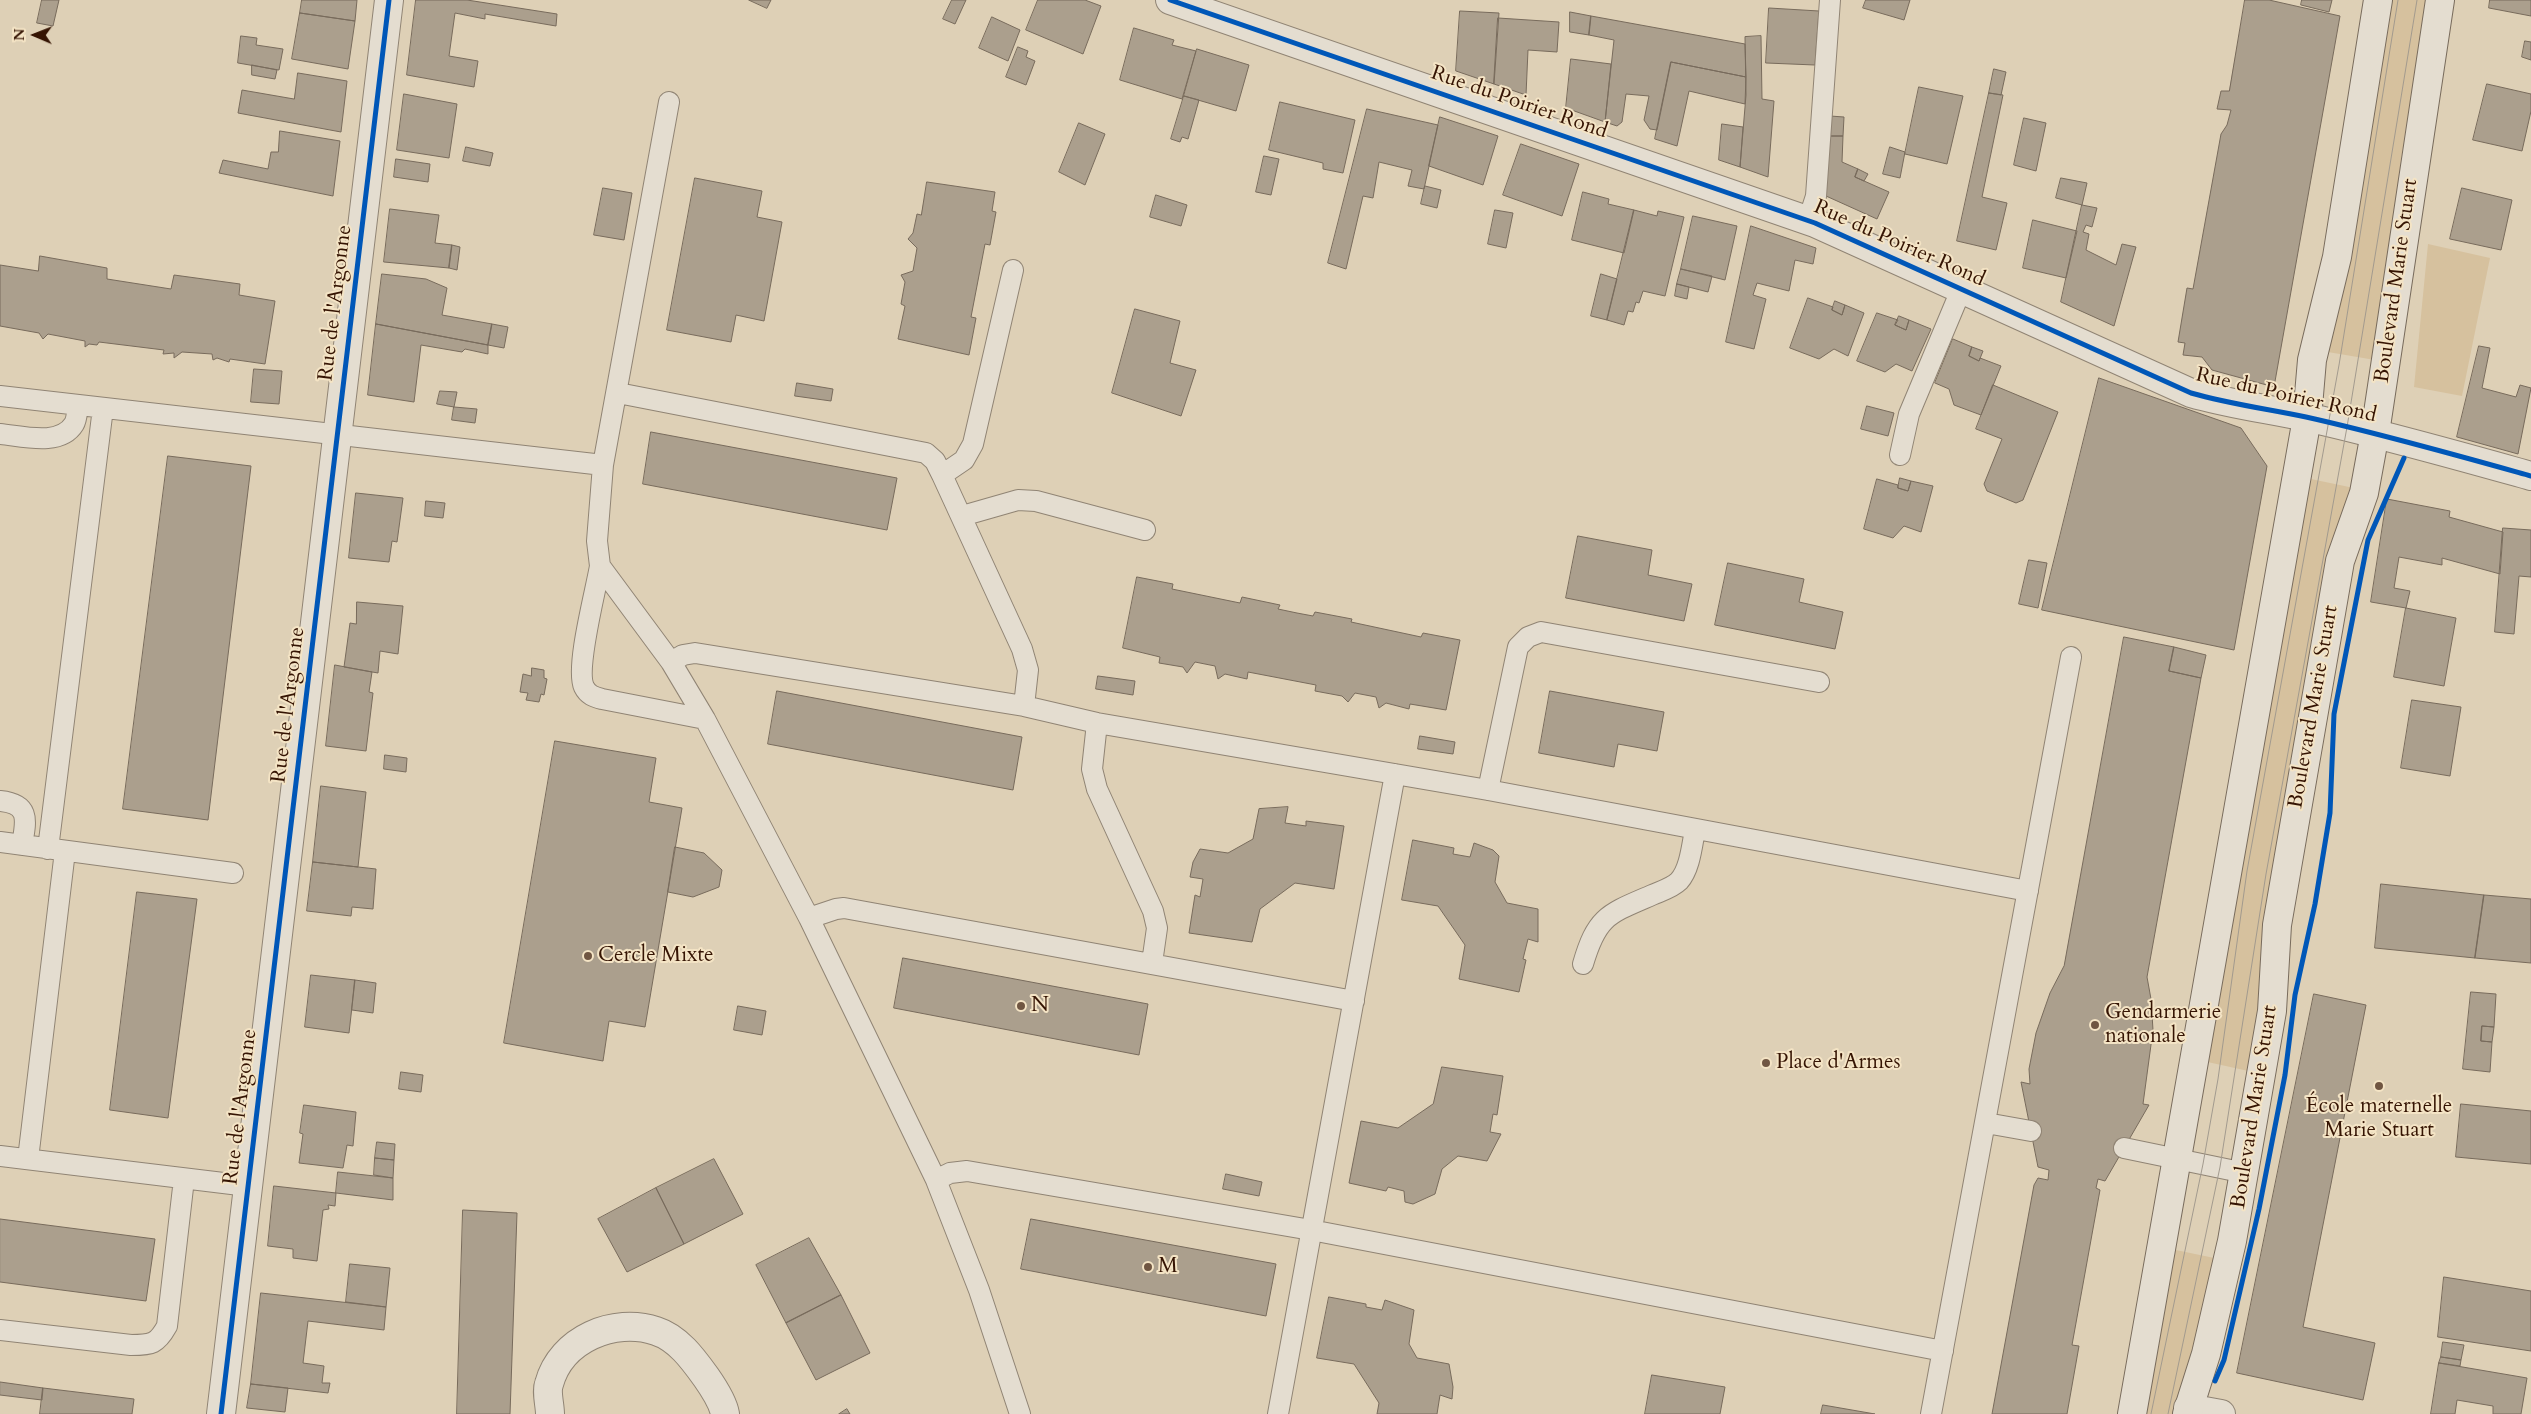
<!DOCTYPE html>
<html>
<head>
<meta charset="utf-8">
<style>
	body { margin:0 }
	#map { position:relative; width:2531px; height:1414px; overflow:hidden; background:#ded0b6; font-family:Cardo,serif }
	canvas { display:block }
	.north { position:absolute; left:10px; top:10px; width:50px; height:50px; -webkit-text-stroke:4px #f4e4c5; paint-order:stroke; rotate:271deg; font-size:14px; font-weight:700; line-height:20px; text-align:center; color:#351403 }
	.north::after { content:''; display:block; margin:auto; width:18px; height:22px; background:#351403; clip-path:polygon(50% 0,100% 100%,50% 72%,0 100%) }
</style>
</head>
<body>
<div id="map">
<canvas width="2531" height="1414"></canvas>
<div class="north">N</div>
</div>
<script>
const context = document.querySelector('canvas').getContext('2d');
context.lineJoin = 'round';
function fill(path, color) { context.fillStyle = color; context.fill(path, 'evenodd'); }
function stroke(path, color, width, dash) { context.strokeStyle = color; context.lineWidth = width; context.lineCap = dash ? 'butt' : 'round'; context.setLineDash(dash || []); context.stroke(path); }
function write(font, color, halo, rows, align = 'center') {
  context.font = font + ' Cardo,serif'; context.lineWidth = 4; context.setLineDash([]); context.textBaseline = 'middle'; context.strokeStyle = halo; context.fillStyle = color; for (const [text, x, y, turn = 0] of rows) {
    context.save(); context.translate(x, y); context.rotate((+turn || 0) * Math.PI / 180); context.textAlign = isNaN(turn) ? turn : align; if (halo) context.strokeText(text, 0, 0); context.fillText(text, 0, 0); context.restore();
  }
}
const green = new Path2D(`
	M2388 0H2426L2401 160 2375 360 2322 351Z
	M2428 244 2490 258 2462 396 2414 387Z
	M2311 479 2354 488 2253 1072 2203 1061Z
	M2171 1249 2219 1259 2177 1414H2139Z`);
const building = new Path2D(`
	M42 0H59L53 26 37 23Z
	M302 0H357L355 21 300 13Z
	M416 0H467L557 14 556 26 485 14V19L455 13 449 56 478 61 474 87 407 75Z
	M749 0H771L767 8Z
	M952 0H966L955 24 943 19Z
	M1038 0H1085L1101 6 1083 54 1026 30Z
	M1866 0H1910L1904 20 1863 8Z
	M2245 0H2269L2340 16 2274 387 2212 370 2202 357 2183 355 2185 343 2178 342 2187 288 2193 289 2221 134 2227 125 2231 110 2217 109 2221 91H2229Z
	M2302 0H2332L2329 12 2301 5Z
	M2490 0H2531V16L2489 8Z
	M1769 8 1819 11 1815 65 1766 63Z
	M1460 11 1499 13 1494 84 1456 71Z
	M1570 12 1591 16 1589 35 1570 32Z
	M300 13 355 21 348 69 292 59Z
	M1591 16 1745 44 1746 77 1671 62 1657 130 1650 129 1644 120 1649 96 1626 94 1622 122 1617 126 1605 122 1614 40 1589 35Z
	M992 17 1020 30 1008 61 979 48Z
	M1498 18 1559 22 1557 52 1528 50 1526 95 1494 84Z
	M1134 28 1174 40 1172 45 1196 51 1182 99 1120 80Z
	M241 36 257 38 256 45 283 49 279 70 238 63Z
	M1761 36 1762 99 1774 101 1768 177 1740 167 1746 95 1745 37Z
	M2525 41 2531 42V60L2522 57Z
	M1018 47 1028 51 1026 57 1035 61 1026 85 1006 77Z
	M1197 49 1249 65 1236 111 1184 96Z
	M1571 59 1611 64 1605 122 1566 108Z
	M1671 62 1746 77 1745 104 1689 91 1677 146 1655 139Z
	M252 65 277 70 275 79 252 75Z
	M1994 69 2006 72 2001 95 1989 93Z
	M298 73 347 81 341 132 238 113 242 90 294 99Z
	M2487 84 2531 94V111L2522 151 2473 140Z
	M1919 87 1963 96 1947 164 1905 154Z
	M1989 93 2003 95 1982 197 2007 203 1996 250 1957 241Z
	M404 94 457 104 449 158 397 150Z
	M1184 96 1199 100 1188 139 1182 137 1180 142 1171 139Z
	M1280 102 1355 120 1343 173 1323 169V163L1269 150Z
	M1367 109 1438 125 1424 189 1408 186 1412 170 1379 162 1373 198 1363 196 1346 269 1328 263Z
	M1830 116 1844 117 1843 136H1829Z
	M1440 117 1498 136 1483 185 1429 166Z
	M2024 118 2046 123 2036 171 2014 165Z
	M1079 123 1105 134 1085 185 1059 172Z
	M1722 124 1743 127 1740 167 1719 160Z
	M280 131 340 141 333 196 219 173 223 160 268 169 271 152H278Z
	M1829 136H1843L1842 162 1858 169 1855 177 1889 192 1877 219 1826 196Z
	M1521 144 1579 164 1562 216 1503 195Z
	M466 147 493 153 490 166 463 161Z
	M1890 147 1905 152 1900 178 1883 174Z
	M1264 156 1279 159 1271 195 1256 192Z
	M396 159 430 164 428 182 394 177Z
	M1858 169 1868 174 1864 181 1855 177Z
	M695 178 762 191 757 217 782 222 764 321 736 315 731 342 667 330Z
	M2061 178 2087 183 2082 205 2056 198Z
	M927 182 995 192 992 211 996 212 990 245 985 244 971 317 976 318 969 355 898 339 905 306 901 304 905 282 901 275 913 271 917 248 908 239 913 233 917 214 921 215Z
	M1425 186 1441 190 1437 208 1421 204Z
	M603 188 632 193 624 240 594 235Z
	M2462 188 2512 200 2501 250 2450 239Z
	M1583 192 1609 199 1608 204 1634 210 1624 253 1572 240Z
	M1156 195 1187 205 1181 226 1150 217Z
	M2082 205 2097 208 2092 227 2086 225 2083 232 2089 234 2086 250 2116 265 2122 244 2136 247 2114 326 2061 302Z
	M390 209 439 215 435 243 452 245 449 268 384 262Z
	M1495 210 1513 213 1506 248 1488 244Z
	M1634 210 1657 216 1658 211 1684 217 1665 296 1643 291 1639 303 1636 302 1633 312 1628 311 1624 325 1607 320Z
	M1693 216 1737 226 1725 280 1681 269Z
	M2033 220 2077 231 2066 278 2023 268Z
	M1751 226 1816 248 1813 264 1795 260 1789 291 1757 283 1753 295 1766 299 1754 349 1726 342Z
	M452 245 460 247 457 270 449 268Z
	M40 256 107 268V279L171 289 174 275 240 284 239 295 275 301 265 364 230 359 229 362 217 358 213 360 212 354 182 352 174 358V353L163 354 164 350 99 342 97 345 89 344 85 347V341L48 334 43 339 39 333 0 326V265L38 271Z
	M1681 269 1712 276 1708 292 1677 284Z
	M382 274 426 279 447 288 442 315 492 324 488 345 376 324Z
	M1601 274 1617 279 1607 320 1591 316Z
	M1677 284 1689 287 1687 299 1675 296Z
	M1808 298 1833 307 1832 310 1842 315 1845 305 1864 313 1848 356 1834 349 1819 359 1790 348Z
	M1835 301 1845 305 1842 315 1832 310Z
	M1135 309 1180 321 1170 363 1196 370 1181 416 1112 393Z
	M1877 313 1898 320 1895 325 1906 330 1909 320 1931 329 1912 371 1896 364 1885 372 1857 361Z
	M1899 316 1909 320 1906 330 1895 325Z
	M376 324 488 345V354L465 349 462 352 421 345 414 402 368 395Z
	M492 324 508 327 504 348 488 345Z
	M1953 339 1972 347 1969 356 1979 361 1980 358 2001 366 1981 415 1954 405 1949 389 1935 383Z
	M2479 346 2490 348 2482 388 2516 397 2520 385 2531 388 2518 454 2457 437Z
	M1972 347 1983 351 1979 361 1969 356Z
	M254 369 282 371 279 404 251 402Z
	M2099 378 2241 428 2267 466 2234 650 2042 610Z
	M797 383 833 389 831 401 795 396Z
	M1993 385 2058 412 2023 500 2016 503 1987 491 1984 484 2002 439 1976 429Z
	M440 391 457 392 454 407 437 404Z
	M1867 406 1894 413 1888 436 1861 429Z
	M454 407 477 409 475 423 452 420Z
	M651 432 897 478 887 530 643 484Z
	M168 456 251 466 208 820 123 809Z
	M1900 478 1911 481 1908 491 1898 488Z
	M1877 479 1898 485V488L1908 491 1911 481 1933 486 1921 532 1904 526 1893 538 1864 529Z
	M356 493 403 498 397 542 392 541 389 562 349 558Z
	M2387 499 2450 511 2449 517 2503 532 2500 574 2442 558V565L2399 557 2394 588 2410 591 2406 608 2371 602Z
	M426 501 445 503 443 518 425 516Z
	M2503 528 2531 530V577L2519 576 2514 634 2495 632Z
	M1578 536 1652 550 1648 575 1692 584 1684 621 1566 598Z
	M2029 560 2047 563 2038 608 2019 604Z
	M1728 563 1804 579 1799 602 1843 612 1835 649 1715 625Z
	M1137 577 1173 584 1172 589 1240 603 1242 597 1280 605 1278 609 1297 613 1313 616 1315 612 1352 619 1351 622 1421 637 1423 633 1460 640 1446 710 1410 704 1409 709 1386 703 1379 708 1376 697 1355 693 1348 702 1342 696 1315 691 1316 685 1248 672 1247 679 1225 674 1218 679 1215 666 1195 662 1187 673 1183 667 1159 663 1160 657 1123 648Z
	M357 602 403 606 398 654 380 651 378 673 344 667 350 623 356 624Z
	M2406 608 2456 618 2444 686 2394 677Z
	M2124 637 2174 647 2169 671 2201 678 2147 977 2151 999 2153 1030 2143 1104 2149 1105 2105 1181 2098 1179 2096 1188 2100 1190 2072 1345 2079 1346 2067 1414H1992L2034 1185 2038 1178 2048 1180 2049 1170 2038 1167 2021 1082 2030 1084 2029 1069 2036 1033 2050 993 2064 966Z
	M2174 647 2206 655 2201 678 2169 671Z
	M335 665 372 672 369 692 373 693 366 751 326 746Z
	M532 668 544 670V678L547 679 544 695 541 694 539 702 526 700 528 693 520 692 523 674 531 676Z
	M1098 676 1135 681 1133 695 1096 689Z
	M777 691 1022 737 1013 790 768 744Z
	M1550 691 1664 712 1657 751 1618 744 1614 767 1539 753Z
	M2412 700 2461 707 2450 776 2401 768Z
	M1420 736 1455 742 1453 754 1418 749Z
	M555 741 656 758 649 802 682 808 645 1027 609 1021 603 1061 504 1043Z
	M385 755 407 758 406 772 384 769Z
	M321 786 366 792 358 867 313 862Z
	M1288 807 1285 823 1306 826V821L1344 826 1334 889 1295 883 1260 909 1252 942 1189 933 1195 895 1200 897 1203 879 1190 877 1193 862 1200 849 1228 853 1253 839 1259 809Z
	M1413 840 1454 848 1453 854 1470 857 1474 843 1493 850 1499 856 1495 882 1507 903 1538 909V942L1528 939 1523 959 1526 960 1519 992 1459 979 1465 945 1438 906 1402 900Z
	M675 847 704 853 722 870 719 887 693 897 668 892Z
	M313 862 376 869 373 909 352 907 351 916 307 911Z
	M2381 884 2484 895 2475 958 2375 948Z
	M137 892 197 899 168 1118 110 1110Z
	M2484 895 2531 899V963L2475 958Z
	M903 958 1148 1004 1139 1055 894 1008Z
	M311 975 355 980 349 1033 305 1027Z
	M355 980 376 983 373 1013 352 1010Z
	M2471 992 2496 994 2494 1027 2482 1026 2481 1041 2492 1042 2490 1072 2463 1069Z
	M2314 994 2366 1005 2303 1327 2375 1343 2363 1400 2237 1373Z
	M738 1006 766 1011 762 1035 734 1030Z
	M2482 1026 2494 1027 2492 1042 2481 1041Z
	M1442 1067 1503 1076 1497 1115 1493 1114 1490 1132 1501 1134 1487 1161 1458 1156 1442 1169 1435 1194 1413 1204 1405 1202 1404 1191 1388 1187 1386 1191 1349 1183 1361 1121 1398 1128 1433 1104Z
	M401 1072 423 1075 421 1092 399 1089Z
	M2461 1104 2531 1111V1164L2456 1157Z
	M304 1105 356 1112 353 1146 347 1145 343 1168 299 1163 303 1134 300 1133Z
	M377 1142 395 1144 394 1160 375 1158Z
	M375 1158 394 1160 393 1178 374 1175Z
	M714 1159 743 1214 684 1244 656 1188Z
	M338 1172 393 1178V1200L336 1193Z
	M1226 1174 1262 1182 1259 1196 1223 1189Z
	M274 1186 336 1193 335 1206 328 1205 329 1209 323 1210 317 1261 293 1258V1249L268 1246Z
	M656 1188 684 1244 627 1272 598 1219Z
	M463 1210 517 1213 510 1414H457Z
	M0 1219 155 1239 146 1301 0 1282Z
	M1031 1219 1276 1264 1266 1316 1021 1269Z
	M809 1238 841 1295 786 1323 756 1265Z
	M350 1264 390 1268 386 1307 346 1302Z
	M2444 1277 2531 1291V1351L2438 1337Z
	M261 1293 386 1307 384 1330 308 1321 303 1363 324 1366 322 1383H330L328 1393 251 1384Z
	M841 1295 870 1353 816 1380 786 1323Z
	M1329 1297 1366 1304V1307L1382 1310 1385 1300 1414 1310 1409 1344 1417 1358 1449 1364 1453 1387 1452 1399 1440 1395 1437 1414H1377L1379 1403 1354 1364 1317 1358Z
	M2443 1342 2464 1345 2461 1360 2441 1357Z
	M2441 1357 2461 1360 2460 1366 2439 1363Z
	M2439 1363 2527 1378 2521 1414H2493V1406L2457 1400 2455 1414H2431Z
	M1652 1375 1725 1387 1720 1414H1645Z
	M0 1382 43 1388 42 1400 0 1395Z
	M251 1384 288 1388 285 1412 247 1408Z
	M43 1388 134 1399 132 1414H40Z
	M1823 1405 1875 1414H1821Z
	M847 1409 850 1414H839Z`);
const service = new Path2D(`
	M669 102 603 465 597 541 600 566 671 662 705 719 809 918 936 1180 979 1290 1020 1414
	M1808 221 1816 196 1830 0
	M618 393 926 453 935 461 942 475 1022 649 1028 670 1024 706
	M0 396 603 465
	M0 434C22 436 60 447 74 424 77 419 77 411 78 405
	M1900 455 1909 414 1961 290
	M942 475 964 460 973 444 1013 270
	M962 516 1018 500 1036 501 1145 530
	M600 566C596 590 575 668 584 687 588 695 594 697 602 699L705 719
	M671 662 683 655 695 653 1024 706 1097 723 1488 790 2028 891
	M1097 723 1092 769 1097 789 1153 911 1157 928 1152 963
	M1488 790 1518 647 1528 637 1541 632 1819 682
	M0 801C31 804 26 821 22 845
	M0 842 233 873
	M48 849 103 408
	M809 918 836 909 844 908 1354 1001
	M1583 964C1597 916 1608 914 1652 895 1661 891 1672 888 1679 881 1690 869 1692 845 1695 830
	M1986 1123 2031 1131
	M2124 1148 2245 1173
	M0 1156 248 1186
	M28 1159 65 851
	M936 1180 950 1173 967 1171 1311 1230 1943 1351
	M0 1330 131 1345C152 1345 157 1344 167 1326L184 1179
	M1278 1414 1395 774
	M1931 1414 2071 657`);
const minor = new Path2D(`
	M1170 0 1815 223 2191 393C2229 404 2268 409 2306 417 2382 434 2456 455 2531 476
	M2188 1408 2221 1414
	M550 1414C550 1405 546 1392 549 1384 561 1339 614 1317 656 1331 678 1338 693 1359 706 1377 713 1387 723 1402 725 1414`);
const tertiary = new Path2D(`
	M221 1414 389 0`);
const secondary = new Path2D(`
	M2132 1414 2307 418 2312 360 2337 257 2378 0
	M2187 1414 2206 1354 2232 1241 2272 1011 2277 925 2340 561 2364 493 2375 433 2440 0`);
const tram = new Path2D(`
	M2151 1414 2203 1164 2218 1079 2247 871 2339 365 2398 0
	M2168 1414 2220 1167 2266 874 2347 427 2417 0`);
const cycleway = new Path2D(`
	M1170 0 1815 223 2191 393C2229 404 2268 409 2306 417 2382 434 2456 455 2531 476
	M2215 1381 2224 1360 2259 1209 2285 1075 2295 995 2315 904 2330 813 2334 714 2368 540 2404 458
	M221 1414 389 0`);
const markers = [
	[588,956,5,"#705642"],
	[1021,1006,5,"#705642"],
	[2095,1025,5,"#705642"],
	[1766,1063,5,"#705642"],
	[2379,1086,5,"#705642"],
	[1148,1267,5,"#705642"]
];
const streetNames = [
	["Rue du Poirier Rond",1519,103,19],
	["Rue du Poirier Rond",1899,244,24],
	["Boulevard Marie Stuart",2397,281,-82],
	["Rue de l'Argonne",336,303,-83],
	["Rue du Poirier Rond",2286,396,13],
	["Rue de l'Argonne",289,705,-83],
	["Boulevard Marie Stuart",2314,707,-80],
	["Rue de l'Argonne",241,1107,-83],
	["Boulevard Marie Stuart",2255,1107,-81]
];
const poiNames = [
	["Cercle Mixte",598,956],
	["N",1031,1006],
	["Gendarmerie",2105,1013],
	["nationale",2105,1037],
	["Place d'Armes",1776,1063],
	["École maternelle",2379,1107,"center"],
	["Marie Stuart",2379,1131,"center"],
	["M",1158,1267]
];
fill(green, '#d6c19e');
fill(building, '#ab9f8d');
stroke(building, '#786b5c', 1);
stroke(service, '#908474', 22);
stroke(minor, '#908474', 30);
stroke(tertiary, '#908474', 30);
stroke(secondary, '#786b5c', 30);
stroke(service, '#e4ddd0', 20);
stroke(minor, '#e4ddd0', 28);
stroke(tertiary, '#e4ddd0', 28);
stroke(secondary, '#e4ddd0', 28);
stroke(tram, '#a29a8e', 1);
stroke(cycleway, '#0057b8', 5);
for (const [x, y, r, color] of markers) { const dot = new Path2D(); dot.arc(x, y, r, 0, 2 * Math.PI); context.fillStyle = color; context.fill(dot); stroke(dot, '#f4e4c5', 2); }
write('21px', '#351403', '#f4e4c5', streetNames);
write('21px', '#351403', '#f4e4c5', poiNames, 'left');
</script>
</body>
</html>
